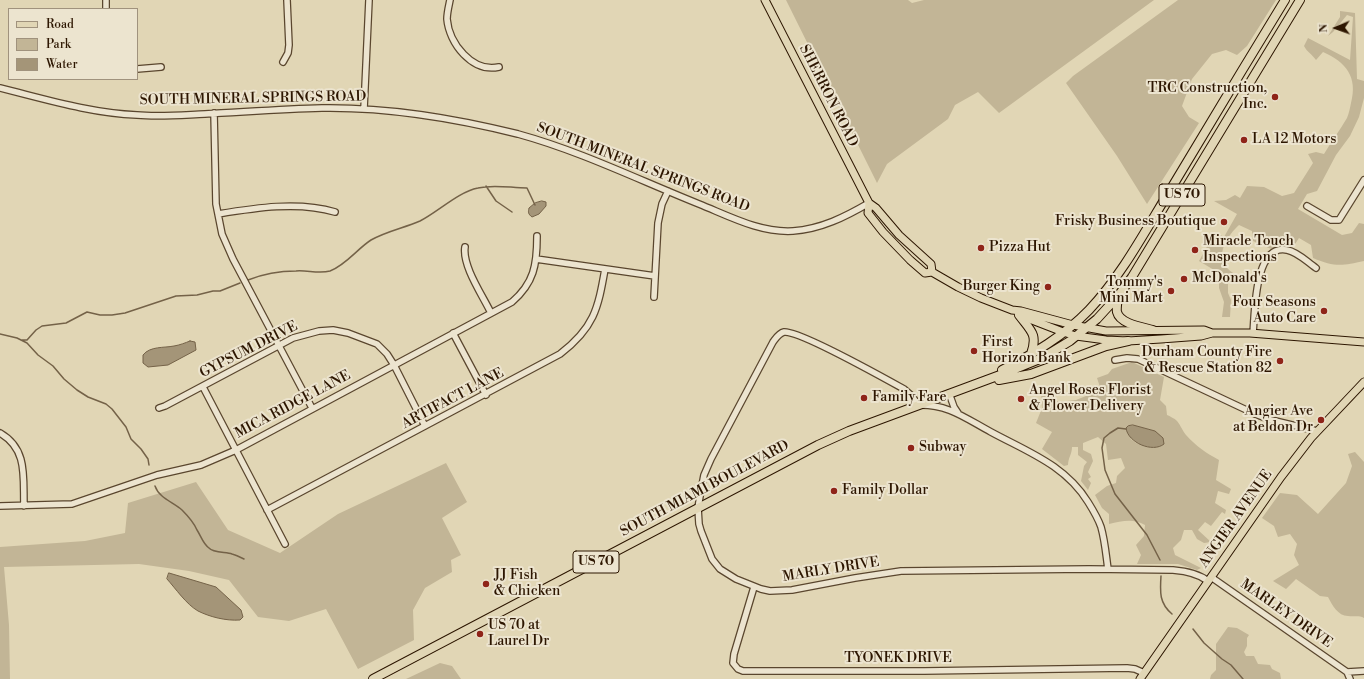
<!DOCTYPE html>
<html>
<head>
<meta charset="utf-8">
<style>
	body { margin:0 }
	#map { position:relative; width:1364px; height:679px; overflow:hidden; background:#e1d6b5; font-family:"Libre Bodoni",serif }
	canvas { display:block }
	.legend { position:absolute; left:8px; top:8px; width:130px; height:72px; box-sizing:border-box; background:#ece4cf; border:1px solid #a0927d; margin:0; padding:5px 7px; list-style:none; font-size:12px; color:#2d1601 }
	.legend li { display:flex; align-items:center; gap:8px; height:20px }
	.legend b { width:20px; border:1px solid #a0927d }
	.north { position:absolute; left:1316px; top:8px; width:40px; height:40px; -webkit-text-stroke:3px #ece4cf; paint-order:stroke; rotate:268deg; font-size:11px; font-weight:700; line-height:16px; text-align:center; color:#2d1601 }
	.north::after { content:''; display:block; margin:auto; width:14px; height:18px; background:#2d1601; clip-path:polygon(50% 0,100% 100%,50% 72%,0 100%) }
</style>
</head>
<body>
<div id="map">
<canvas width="1364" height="679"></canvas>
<ul class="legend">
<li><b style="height:5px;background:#e1d6b5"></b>Road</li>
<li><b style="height:11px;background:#c2b596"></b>Park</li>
<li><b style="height:11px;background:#a49578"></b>Water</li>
</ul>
<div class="north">N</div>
</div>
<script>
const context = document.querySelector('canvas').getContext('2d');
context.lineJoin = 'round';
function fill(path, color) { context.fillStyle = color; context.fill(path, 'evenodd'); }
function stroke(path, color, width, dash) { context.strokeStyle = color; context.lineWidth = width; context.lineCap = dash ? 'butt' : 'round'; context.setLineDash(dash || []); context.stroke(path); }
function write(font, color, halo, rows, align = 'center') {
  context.font = font + ' "Libre Bodoni",serif'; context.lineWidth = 4; context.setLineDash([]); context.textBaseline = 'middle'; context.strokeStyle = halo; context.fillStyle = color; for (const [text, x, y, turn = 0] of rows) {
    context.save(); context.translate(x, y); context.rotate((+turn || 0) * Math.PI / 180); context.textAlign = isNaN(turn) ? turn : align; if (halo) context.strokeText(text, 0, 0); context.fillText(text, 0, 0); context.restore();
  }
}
const green = new Path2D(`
	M786 0H908L912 3 924 0H1154L999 113 978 92 955 105 948 119 887 164 877 183Z
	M1178 0H1276L1247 46 1237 55 1226 50 1212 54 1192 79 1182 106 1189 117 1199 123 1147 204 1117 156 1066 83 1073 76Z
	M1340 11 1355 13 1357 79 1364 81V98L1359 117 1350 136 1336 155 1317 191 1307 194 1298 209 1342 235 1352 233 1359 223 1364 224V261C1342 266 1334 267 1313 258L1311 245 1299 238 1293 247 1280 246 1271 249 1253 241 1252 231 1239 225C1228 235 1214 255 1228 269 1232 274 1247 279 1253 281V284L1228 283V293L1231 300 1230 317H1222L1224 302 1219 288V273L1199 261 1215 232 1224 237 1237 214 1214 201 1226 200 1235 195 1240 198 1247 186 1264 187 1282 196 1294 193 1313 163 1308 154 1316 152 1324 154C1331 142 1340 130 1347 118 1349 113 1350 108 1351 103 1358 77 1346 62 1323 52L1316 60C1312 54 1307 52 1304 46L1308 38 1350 60 1353 17 1347 15 1333 32 1328 36 1340 17Z
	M1132 362 1164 377 1160 400 1166 406 1167 415C1181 421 1178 424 1186 435 1196 446 1206 453 1219 460L1216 480 1231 489 1229 494 1218 491 1215 503 1226 510 1225 514 1222 512 1211 526 1205 522 1198 530 1211 542 1204 543 1197 539 1192 530H1184L1181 540 1173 548 1175 555 1201 568 1197 570 1178 564H1137L1141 555 1136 545 1144 536 1145 525C1133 518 1122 521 1109 524V514L1102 508 1095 495 1107 486 1116 483 1117 476 1125 468 1121 458 1108 460 1106 444 1098 437 1083 443V450L1091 454 1093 461 1088 472 1091 477 1088 479 1091 483 1088 490 1081 481 1084 466 1087 462 1078 455V447H1072C1072 454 1068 458 1068 465L1064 466 1042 449 1052 432 1036 423 1042 408 1041 392 1059 402 1076 400 1101 390 1097 378 1108 374 1112 369ZM1132 425 1155 431 1154 448 1136 443 1131 439 1128 426Z
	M1355 452 1364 462V618C1359 615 1354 617 1348 616 1338 616 1332 605 1328 597L1320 596 1296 579 1286 589 1273 581 1299 565 1294 555 1297 544 1290 534 1278 537 1274 526 1262 518 1280 493 1297 495 1318 514 1346 483 1352 466 1348 454Z
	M446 463 467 502 442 518 461 555 451 560 452 572 425 588 413 610 414 640 358 669 326 609 289 621 258 617 229 580 189 571 139 564 4 567 9 625 10 679H0V547L85 541 125 533 128 503 196 482 228 530 280 553 338 514Z
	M1228 627 1237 628 1249 635 1247 638V646L1244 652 1246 656H1254L1258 664 1270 665 1272 669 1280 673 1281 679H1210L1211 675 1216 670V644Z
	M440 663 452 666 461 679H406Z`);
const water = new Path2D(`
	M542 201 546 202V206L539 214 532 217C528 214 528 212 529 208L535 203Z
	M190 341 195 342 196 350 168 365 148 367 143 363V355C150 346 164 348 174 346 180 345 185 343 190 341Z
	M1133 425 1155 431 1163 438 1164 444C1153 453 1128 443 1126 428L1128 426Z
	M169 573 216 587 241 610 243 617 240 620C226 621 210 617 198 611 186 604 176 589 167 579Z`);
const stream = new Path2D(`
	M486 186 496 201 512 212
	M248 280C263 274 281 271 296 271 307 270 319 274 330 271 346 265 357 249 371 240 387 231 404 228 420 221 438 212 458 192 478 188 494 184 511 188 527 188L535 205
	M0 334 17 338 27 343 38 355 53 366 64 379 77 390 88 397 106 404 112 409 126 427 131 439 141 449 148 459 149 465
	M22 340H27L36 330 42 326 66 323 87 312 100 315H112L125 313 176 296 197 295 213 291H220L240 283
	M1126 429 1118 428 1110 433 1104 438 1102 448 1105 470 1115 494 1147 535 1160 560
	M155 486C159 498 173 502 182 510 188 516 194 523 197 530 201 536 203 544 209 548 213 553 226 552 232 554 236 555 240 557 244 559
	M1161 576C1160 592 1159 603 1172 614
	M1193 629 1204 643 1222 659 1231 665 1243 679`);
const minor = new Path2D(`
	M450 0C449 5 447 13 447 19 449 43 472 73 499 67
	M106 9V0
	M283 62 288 53 289 45 287 0
	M137 69 161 67
	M0 88C45 99 90 113 137 115 159 117 182 115 205 114 244 112 283 109 322 108 388 107 454 118 518 134 580 151 639 180 699 204 729 216 760 233 793 231 821 229 845 217 869 203
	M364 109 369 0
	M214 113 216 204 222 234 233 259 312 408
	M1307 206 1331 220H1339L1364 180
	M218 214C255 208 298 201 335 212
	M465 247C462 266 483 296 491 313
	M536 259 655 276
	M654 297 658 223 662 204 668 191
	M453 333 486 395
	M1253 333C1255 313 1254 243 1287 250 1298 252 1307 262 1316 268
	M1115 360 1127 358 1138 359 1255 414 1271 420 1317 431
	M203 387 285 544
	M949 393 954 407 958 413
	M159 408 165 406 293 338 319 331 333 330 348 333 377 344 387 354 394 365 425 426
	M0 433C28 449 23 477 24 506
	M0 506 72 504 157 475 201 465 236 450 512 302C534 283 537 265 537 236
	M267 510 560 354C594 328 598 309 605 269
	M1108 569C1106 555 1105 541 1101 527 1098 518 1093 510 1088 502 1065 465 1028 452 991 432 965 418 948 404 918 405L912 396 904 389C886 379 798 330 784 332 779 333 776 338 773 342L711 459 704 475 700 496 698 508 699 524 701 531 712 559 720 569 736 579 761 589 770 591 792 590 855 578 901 571 1089 569 1173 570C1185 571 1199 574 1208 581
	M1211 577 1347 672 1350 679
	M754 587 734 654 733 663 738 669 743 671H924L1127 668 1135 669 1144 673
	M1347 672 1364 671`);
const major = new Path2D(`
	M765 0 869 203 876 208 899 235 931 264 932 272
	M869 203 868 213 883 232 910 260 925 273 932 272 958 287 981 298 1012 310 1021 311 1073 325 1106 331 1204 330 1212 333
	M1019 315 1063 332 1076 336 1106 340 1128 341 1161 339 1201 336 1212 333H1250L1364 342
	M1140 679 1281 477 1311 438 1364 382`);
const highway = new Path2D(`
	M1118 296C1118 301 1116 307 1117 312 1120 324 1142 327 1153 330
	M1019 315C1031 331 1038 334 1031 354
	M1002 370C1033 354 1064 336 1089 310 1123 274 1146 229 1172 187 1209 125 1247 62 1285 0
	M999 380 1031 374 1106 346 1128 341
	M373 679 818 445 849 431 1000 375 1042 358 1070 341 1097 319 1118 296 1132 277 1300 0`);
const markers = [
	[1275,97,4,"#8f2418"],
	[1244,140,4,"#8f2418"],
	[1224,222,4,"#8f2418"],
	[981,248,4,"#8f2418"],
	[1195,250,4,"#8f2418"],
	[1184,279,4,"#8f2418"],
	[1048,287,4,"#8f2418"],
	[1171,291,4,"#8f2418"],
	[1324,311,4,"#8f2418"],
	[974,351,4,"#8f2418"],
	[1280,361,4,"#8f2418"],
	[864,398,4,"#8f2418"],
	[1021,399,4,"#8f2418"],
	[1321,420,4,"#8f2418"],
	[911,448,4,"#8f2418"],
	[834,491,4,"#8f2418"],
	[486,584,4,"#8f2418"],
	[480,634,4,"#8f2418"]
];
const shields = [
	[1182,195,46],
	[596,562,46]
];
const shieldNames = [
	["US 70",1182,195],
	["US 70",596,562]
];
const poiNames = [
	["TRC Construction,",1267,89,"right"],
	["Inc.",1267,105,"right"],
	["LA 12 Motors",1252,140],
	["Frisky Business Boutique",1216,222,"right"],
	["Miracle Touch",1203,242],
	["Inspections",1203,258],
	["Pizza Hut",989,248],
	["McDonald's",1192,279],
	["Tommy's",1163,283,"right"],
	["Mini Mart",1163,299,"right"],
	["Burger King",1040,287,"right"],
	["Four Seasons",1316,303,"right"],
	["Auto Care",1316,319,"right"],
	["First",982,343],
	["Horizon Bank",982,359],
	["Durham County Fire",1272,353,"right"],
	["& Rescue Station 82",1272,369,"right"],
	["Angel Roses Florist",1029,391],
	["& Flower Delivery",1029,407],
	["Family Fare",872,398],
	["Angier Ave",1313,412,"right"],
	["at Beldon Dr",1313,428,"right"],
	["Subway",919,448],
	["Family Dollar",842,491],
	["JJ Fish",494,576],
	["& Chicken",494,592],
	["US 70 at",488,626],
	["Laurel Dr",488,642]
];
const streetNames = [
	["SHERRON ROAD",828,96,63],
	["SOUTH MINERAL SPRINGS ROAD",253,99,-1],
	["SOUTH MINERAL SPRINGS ROAD",643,168,21],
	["GYPSUM DRIVE",249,350,-27],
	["ARTIFACT LANE",453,399,-28],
	["MICA RIDGE LANE",293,405,-28],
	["SOUTH MIAMI BOULEVARD",705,489,-28],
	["ANGIER AVENUE",1236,519,-55],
	["MARLY DRIVE",831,570,-9],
	["MARLEY DRIVE",1286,614,35],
	["TYONEK DRIVE",898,659]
];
fill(green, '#c2b596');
fill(water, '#a49578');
stroke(water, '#746248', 1);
stroke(stream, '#746248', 1.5);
stroke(minor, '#5a462e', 8);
stroke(major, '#2d1601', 9);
stroke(highway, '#2d1601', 10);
stroke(minor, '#ece4cf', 5.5);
stroke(major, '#e1d6b5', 7);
stroke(highway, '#e1d6b5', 8);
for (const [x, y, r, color] of markers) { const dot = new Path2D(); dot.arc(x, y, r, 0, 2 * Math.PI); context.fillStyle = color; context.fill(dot); stroke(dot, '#ece4cf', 1.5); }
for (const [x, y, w] of shields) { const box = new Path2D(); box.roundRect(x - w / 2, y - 11, w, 22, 3); context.fillStyle = '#ece4cf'; context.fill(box); stroke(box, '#2d1601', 1); }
write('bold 13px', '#2d1601', null, shieldNames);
write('14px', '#2d1601', '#ece4cf', poiNames, 'left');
write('14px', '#2d1601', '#ece4cf', streetNames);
</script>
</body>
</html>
